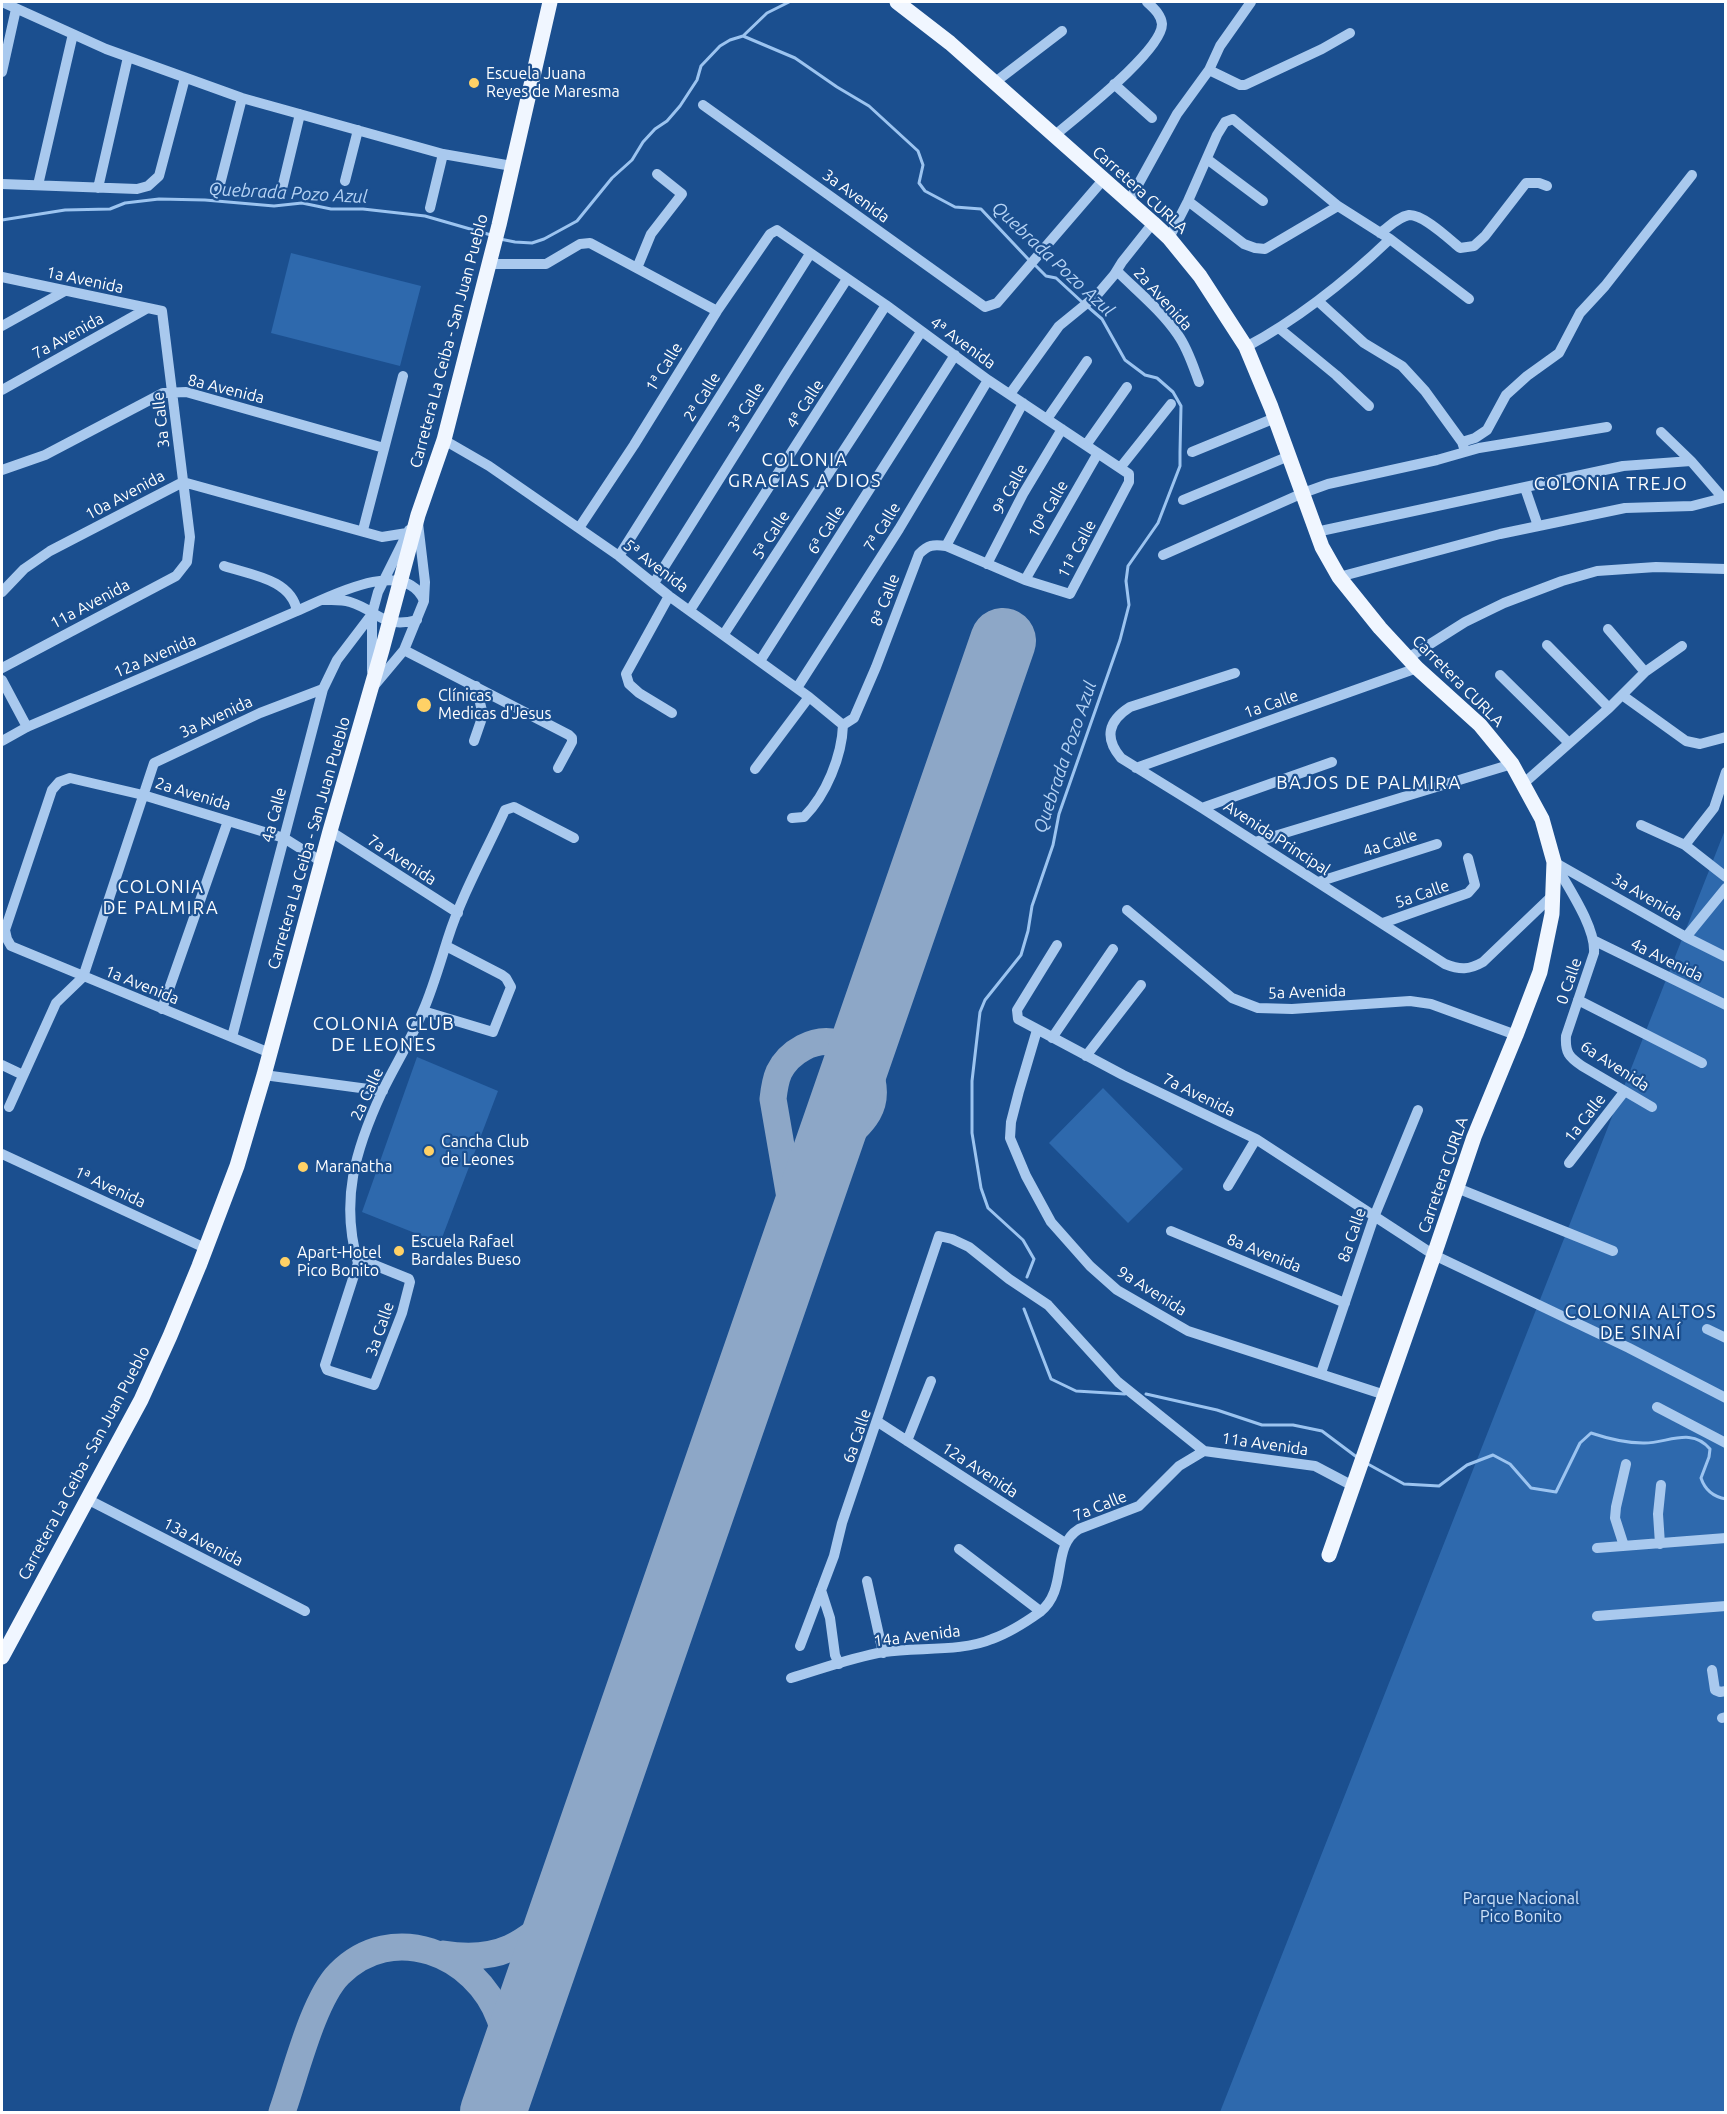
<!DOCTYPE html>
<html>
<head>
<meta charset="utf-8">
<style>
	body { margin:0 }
	#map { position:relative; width:1727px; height:2114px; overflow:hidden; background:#1b4f8f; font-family:Ubuntu,sans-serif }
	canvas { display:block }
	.frame { position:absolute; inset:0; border:3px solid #fff; pointer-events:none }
</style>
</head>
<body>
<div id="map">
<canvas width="1727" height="2114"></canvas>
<div class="frame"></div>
</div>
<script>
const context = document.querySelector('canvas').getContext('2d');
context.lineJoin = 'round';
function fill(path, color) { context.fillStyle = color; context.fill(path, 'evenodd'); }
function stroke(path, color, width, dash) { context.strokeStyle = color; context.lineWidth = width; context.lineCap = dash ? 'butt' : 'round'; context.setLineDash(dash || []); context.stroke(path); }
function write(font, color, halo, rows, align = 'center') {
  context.font = font + ' Ubuntu,sans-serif'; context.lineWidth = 4.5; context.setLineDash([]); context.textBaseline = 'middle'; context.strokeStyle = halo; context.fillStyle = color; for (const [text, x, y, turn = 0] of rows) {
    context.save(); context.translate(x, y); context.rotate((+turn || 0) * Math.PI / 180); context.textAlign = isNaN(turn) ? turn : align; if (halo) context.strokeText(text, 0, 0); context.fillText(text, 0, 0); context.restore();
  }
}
const green = new Path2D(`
	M291 253 421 286 400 366 271 333Z
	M1725 830V2112H1220Z
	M417 1057 498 1091 440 1243 362 1212Z
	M1103 1088 1183 1169 1128 1223 1049 1143Z`);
const stream = new Path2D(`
	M743 36 767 13 789 2
	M2 220 65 210 110 209 125 203 159 199 205 200 274 206 302 203 331 209H363L425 216 491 235
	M500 239 515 242 532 243 544 239 577 221 612 178 632 160 643 142 655 129 667 121 680 106 697 80 701 66 720 46 730 40 743 36 795 58 837 87 869 106 918 151 923 165 919 183 925 191 955 207 981 209 1029 260
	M1034 264 1046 276 1056 278 1082 302
	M1027 1277 1034 1259 1023 1240 988 1208 981 1188 972 1133V1081L980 1012 985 1000 1021 955 1028 931 1032 906 1053 845 1059 814 1120 640 1129 605 1126 581 1128 566 1158 523 1180 466V452L1181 406 1173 392 1157 378 1145 375 1125 360 1102 319 1087 306
	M1024 1309 1051 1379 1076 1391 1125 1394
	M1146 1394 1217 1410 1262 1425H1293L1322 1431 1358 1458
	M1366 1463 1404 1484 1439 1486 1467 1465 1493 1455 1510 1464 1531 1488 1556 1492 1580 1443 1591 1433C1609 1439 1624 1443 1643 1443 1666 1444 1691 1426 1710 1449L1709 1457 1701 1478C1705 1490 1714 1497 1726 1499`);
const taxiway = new Path2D(`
	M793 1248 795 1227 773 1099C774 1090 775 1081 779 1072 789 1052 814 1037 837 1043 865 1051 883 1087 868 1113 858 1130 839 1142 825 1155
	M443 1954C499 1963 525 1945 564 1907
	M282 2112C295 2076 313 2000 339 1974 392 1920 476 1953 500 2019 506 2036 506 2055 506 2073`);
const runway = new Path2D(`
	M493 2112 1003 641`);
const minor = new Path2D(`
	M2 2 106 49 242 98 443 154 512 166
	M1209 70 1240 85H1245L1322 49 1350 33
	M2 72 16 9
	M994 83 1062 31
	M1114 84 1152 118
	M703 105 985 307 997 303 1103 180
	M1054 136C1076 117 1162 51 1162 24 1161 14 1153 8 1147 2
	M1207 159 1263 201
	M345 181 358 130
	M2 184 137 189 148 186 159 176 185 78
	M38 185 73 34
	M98 188 128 57
	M219 188 242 98
	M281 193 300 114
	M1129 201 1177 114 1209 70 1220 46 1251 2
	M1188 201 1244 244 1255 248 1265 249 1338 206
	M430 208 443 154
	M1380 233C1389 227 1398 217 1409 215 1423 214 1449 239 1460 248L1474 246 1485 236 1526 183H1539L1547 186
	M1169 238 1188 201 1217 135 1225 122 1233 119 1338 206 1390 239 1469 299
	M489 264H546L580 244 590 243 717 311
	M637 268 651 234 682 194 657 174
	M1117 271C1137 291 1162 311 1178 335 1188 349 1193 366 1199 382
	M2 277 162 311 190 537 187 562 176 576 2 668
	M1318 301 1364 343 1402 366 1425 391 1462 442 1464 448
	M2 326 65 291
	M1280 329 1336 375 1369 406
	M1246 347C1300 318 1346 281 1390 239
	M2 390 148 308
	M1010 394 1059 326 1097 295 1114 275 1122 262 1153 223
	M1047 419 1087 361
	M444 440 489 466 619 556 669 596 809 697 843 725
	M1462 442 1475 438 1487 430 1506 395 1527 376 1559 353 1580 313 1605 286 1692 175
	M1086 445 1127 387
	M1192 452 1275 418
	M1120 468 1171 404
	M2 470 45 455 163 393 186 392 384 448
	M1525 488 1538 526
	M1183 500 1289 456
	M579 528 634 445 717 311 770 234 777 230 886 305 988 380 1129 474V482L1070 594 1025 580 946 546C933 544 928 545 919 554L876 667 854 718 843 725C842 756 826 795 804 817L792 818
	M363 530 403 376
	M1316 532 1623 466 1691 461
	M946 546 1023 403
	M1163 555 1303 493 1328 484 1437 460 1479 448 1607 427
	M619 556 810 254
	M987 564 1023 494 1062 429
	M224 566C251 575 291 579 297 611
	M1339 577 1500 534 1625 508 1692 506 1723 498 1691 461 1661 432
	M1025 580 1098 453
	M654 583 786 373 847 279
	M2 592 24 569 50 551 183 482 382 537 407 533
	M669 596 626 674 629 684 639 693 672 713
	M322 600C331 600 342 599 350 602 379 611 382 629 417 620
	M690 610 886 305
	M1608 629 1645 672
	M724 634 921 332
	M1547 645 1609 708
	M404 650 569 735 572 738V742L558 768
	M1408 658 1465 622 1504 603 1562 581 1597 571 1656 567 1726 569
	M760 661 955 355
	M372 671V614L378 592 409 530
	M1235 673 1130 707C1108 721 1104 738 1121 758L1202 808 1445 964C1460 970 1469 970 1483 962L1554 894
	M1500 675 1569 743
	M2 680 27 727
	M373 687 404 650 424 601 425 582 418 523
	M797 688 899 529 988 380
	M1622 695 1686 741 1700 744 1726 737
	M2 741 27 727 297 611C327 598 405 555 424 601
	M474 741 483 715 476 686
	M1136 768 1417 668
	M755 769 809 697
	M1523 784 1609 708 1645 672 1682 646
	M1202 808 1332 762
	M1641 825 1685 845 1726 877
	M330 831 458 913
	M1255 842 1512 764
	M1685 845 1714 808 1726 772
	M1554 862C1567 886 1596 927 1594 953L1566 1036C1565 1053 1569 1057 1582 1066L1652 1107
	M1554 862 1686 937 1726 957
	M1318 882 1437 844
	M1127 910 1232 998 1258 1008 1292 1009 1410 1001 1431 1004 1516 1035
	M1383 923 1468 893 1475 885 1468 858
	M1686 937 1726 888
	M1595 941 1726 1005
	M1057 945 1017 1010 1018 1019 1123 1075 1256 1139 1434 1255 1629 1348 1726 1398
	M1578 1000 1702 1063
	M162 1009 228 821
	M423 1011 493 1032 511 987 506 978 502 975 446 946
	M1037 1030 1019 1091 1011 1122 1010 1138 1026 1176 1051 1222 1090 1266 1117 1290 1188 1331 1385 1395
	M232 1037 323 689 337 660 372 614
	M1052 1038 1113 949
	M270 1053 11 946 7 939 5 930 52 790 59 782 70 778 143 795 284 838 322 862
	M1086 1056 1141 985
	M2 1065 23 1075
	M264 1075 383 1091
	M9 1107 56 1003 83 977 154 763 260 713 323 689
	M2 1154 205 1248
	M1569 1163 1624 1092
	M1228 1186 1256 1139
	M1457 1188 1613 1251
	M1171 1231 1345 1303
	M357 1258 409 1279 410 1282 402 1313 374 1385 327 1370 325 1365 358 1263C340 1201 355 1150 382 1092 395 1065 411 1040 423 1011 433 988 440 963 448 938 462 894 486 852 505 810L514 807 574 838
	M1707 1329 1726 1338
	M1321 1373 1374 1217 1418 1110
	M1657 1407 1726 1443
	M878 1422 1065 1543
	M907 1441 931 1381
	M1204 1451 1315 1466 1353 1486
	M87 1499 305 1611
	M1660 1544 1658 1514 1661 1485
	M1624 1546 1615 1518 1616 1507 1626 1464
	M1597 1548 1726 1538
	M959 1549 1040 1611
	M867 1581 883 1653
	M821 1590 830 1618 835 1655 839 1664
	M1597 1616 1726 1606
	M800 1646 834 1556 842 1523 939 1236 952 1239 969 1247 1009 1279 1048 1305 1118 1382 1204 1451
	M1712 1670 1715 1690 1720 1692 1726 1691
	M791 1678C821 1669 853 1657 884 1652 917 1647 962 1652 992 1639 1009 1633 1026 1622 1040 1612 1069 1589 1050 1547 1079 1529L1139 1506 1179 1466 1204 1451
	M1722 1718 1726 1717`);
const major = new Path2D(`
	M897 2 950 43 1153 223 1169 238 1200 276 1246 347 1271 407 1322 547 1339 577 1380 628 1417 668 1480 725 1512 764 1542 819 1554 862 1552 914 1540 972 1516 1035 1474 1137 1434 1255 1329 1555
	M2 1657 141 1400 170 1336 199 1266 237 1166 264 1075 330 831 382 650 418 515 444 440 499 225 550 2`);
const markers = [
	[474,83,6,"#ffd166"],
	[424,705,8,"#ffd166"],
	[429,1151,6,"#ffd166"],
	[303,1167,6,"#ffd166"],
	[399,1251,6,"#ffd166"],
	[285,1262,6,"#ffd166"]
];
const poiNames = [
	["Escuela Juana",486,74],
	["Reyes de Maresma",486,92],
	["Clínicas",438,696],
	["Medicas d'Jesus",438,714],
	["Cancha Club",441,1142],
	["de Leones",441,1160],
	["Maranatha",315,1167],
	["Escuela Rafael",411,1242],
	["Bardales Bueso",411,1260],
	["Apart-Hotel",297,1253],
	["Pico Bonito",297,1271]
];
const streetNames = [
	["Carretera CURLA",1140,190,42],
	["3a Avenida",856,196,36],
	["1a Avenida",85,280,12],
	["2a Avenida",1163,299,48],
	["7a Avenida",68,336,-29],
	["Carretera La Ceiba - San Juan Pueblo",449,341,-75],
	["4ª Avenida",963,343,36],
	["1ª Calle",664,367,-58],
	["8a Avenida",226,389,14],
	["2ª Calle",702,397,-58],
	["4ª Calle",805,404,-57],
	["3ª Calle",746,407,-58],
	["3a Calle",161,420,-96],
	["9ª Calle",1010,489,-61],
	["10a Avenida",125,495,-28],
	["10ª Calle",1048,509,-60],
	["7ª Calle",882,527,-58],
	["6ª Calle",826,530,-57],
	["5ª Calle",771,535,-57],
	["11ª Calle",1077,549,-62],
	["5ª Avenida",656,566,37],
	["8ª Calle",885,600,-69],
	["11a Avenida",90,604,-28],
	["12a Avenida",155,656,-23],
	["Carretera CURLA",1458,681,45],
	["1a Calle",1271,704,-19],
	["3a Avenida",216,717,-25],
	["2a Avenida",193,794,17],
	["4a Calle",274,815,-75],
	["Avenida Principal",1277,838,33],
	["Carretera La Ceiba - San Juan Pueblo",309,843,-74],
	["4a Calle",1390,843,-18],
	["7a Avenida",402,860,33],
	["5a Calle",1422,894,-19],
	["3a Avenida",1647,897,30],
	["4a Avenida",1667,960,26],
	["0 Calle",1569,981,-71],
	["1a Avenida",142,985,22],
	["5a Avenida",1307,992,-2],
	["6a Avenida",1615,1066,33],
	["2a Calle",367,1094,-65],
	["7a Avenida",1199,1095,26],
	["1a Calle",1585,1118,-52],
	["Carretera CURLA",1443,1175,-71],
	["1ª Avenida",110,1187,25],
	["8a Calle",1352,1235,-71],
	["8a Avenida",1264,1253,22],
	["9a Avenida",1152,1291,32],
	["3a Calle",380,1329,-71],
	["6a Calle",857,1436,-71],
	["11a Avenida",1265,1444,8],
	["Carretera La Ceiba - San Juan Pueblo",84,1463,-62],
	["12a Avenida",980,1470,33],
	["7a Calle",1100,1506,-22],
	["13a Avenida",203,1542,27],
	["14a Avenida",917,1636,-7]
];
const parkNames = [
	["Parque Nacional",1521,1899],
	["Pico Bonito",1521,1917]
];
const waterNames = [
	["Quebrada Pozo Azul",288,193,3],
	["Quebrada Pozo Azul",1053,259,43],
	["Quebrada Pozo Azul",1065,757,-71]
];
const neighbourhoodNames = [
	["COLONIA",805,460],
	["GRACIAS A DIOS",805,481],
	["COLONIA TREJO",1611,484],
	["BAJOS DE PALMIRA",1369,783],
	["COLONIA",161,887],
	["DE PALMIRA",161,908],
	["COLONIA CLUB",384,1024],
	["DE LEONES",384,1045],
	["COLONIA ALTOS",1641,1312],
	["DE SINAÍ",1641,1333]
];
fill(green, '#2e69ad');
stroke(stream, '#9cc4f0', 3);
stroke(taxiway, '#8da7c7', 27);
stroke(runway, '#8da7c7', 66);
stroke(minor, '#a9c9ee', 10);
stroke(major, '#f0f6ff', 15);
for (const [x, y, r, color] of markers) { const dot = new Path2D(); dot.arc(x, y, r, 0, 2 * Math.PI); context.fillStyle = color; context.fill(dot); stroke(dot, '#1b4f8f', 2); }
write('16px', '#fff', '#1b4f8f', poiNames, 'left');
write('16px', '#fff', '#1b4f8f', streetNames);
write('16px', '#cfe3fa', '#1b4f8f', parkNames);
write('italic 18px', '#b5d3f5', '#1b4f8f', waterNames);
context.letterSpacing = '1.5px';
write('18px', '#fff', '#1b4f8f', neighbourhoodNames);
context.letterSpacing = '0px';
</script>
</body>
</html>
